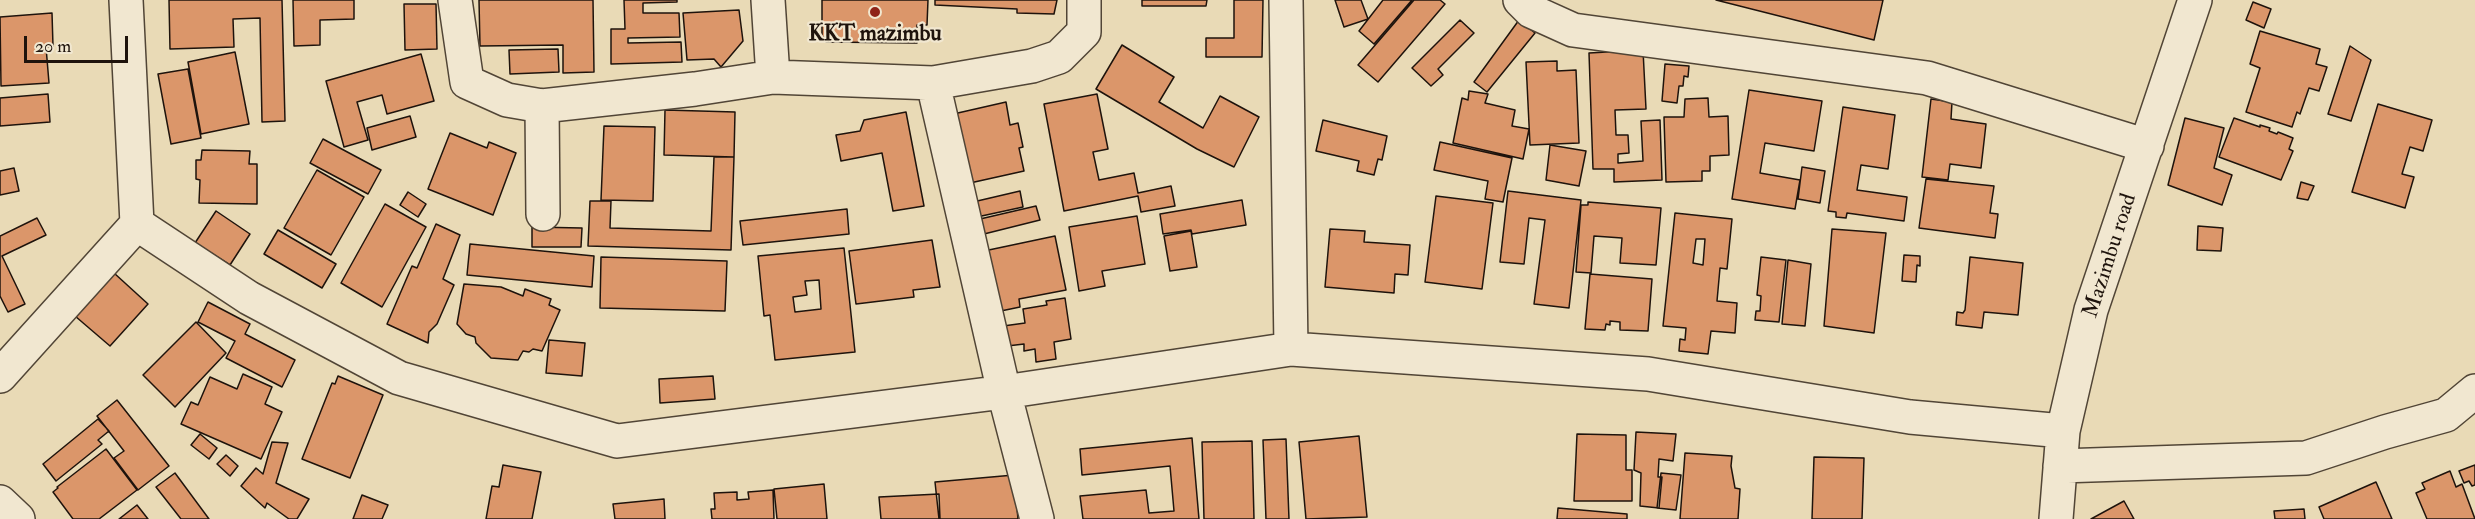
<!DOCTYPE html>
<html>
<head>
<meta charset="utf-8">
<style>
	body { margin:0 }
	#map { position:relative; width:2475px; height:519px; overflow:hidden; background:#e9dab6; font-family:"IM FELL Double Pica",serif }
	canvas { display:block }
	.scale { position:absolute; left:24px; top:36px; width:104px; height:27px; box-sizing:border-box; border:3px solid #1e130c; border-top:0; padding-left:8px; font-size:18px; line-height:21px; white-space:nowrap; color:#1e130c; -webkit-text-stroke:4px #f1e7d0; paint-order:stroke }
</style>
</head>
<body>
<div id="map">
<canvas width="2475" height="519"></canvas>
<div class="scale">20 m</div>
</div>
<script>
const context = document.querySelector('canvas').getContext('2d');
context.lineJoin = 'round';
function fill(path, color) { context.fillStyle = color; context.fill(path, 'evenodd'); }
function stroke(path, color, width, dash) { context.strokeStyle = color; context.lineWidth = width; context.lineCap = dash ? 'butt' : 'round'; context.setLineDash(dash || []); context.stroke(path); }
function write(font, color, halo, rows, align = 'center') {
  context.font = font + ' "IM FELL Double Pica",serif'; context.lineWidth = 4.5; context.setLineDash([]); context.textBaseline = 'middle'; context.strokeStyle = halo; context.fillStyle = color; for (const [text, x, y, turn = 0] of rows) {
    context.save(); context.translate(x, y); context.rotate((+turn || 0) * Math.PI / 180); context.textAlign = isNaN(turn) ? turn : align; if (halo) context.strokeText(text, 0, 0); context.fillText(text, 0, 0); context.restore();
  }
}
const building = new Path2D(`
	M169 0H282L285 121 262 122 260 18 233 19 234 47 170 49Z
	M293 0H354V19L320 20V45L294 46Z
	M479 0H593L594 72 563 73V45L480 46Z
	M624 0H677V2L643 3V13H679L680 37 628 38V43L681 42 682 62 611 64V29H625Z
	M822 0H928L927 25H917V43L826 42V37H822Z
	M935 0H1057L1054 14 1017 13V9L935 5Z
	M1142 0H1207L1206 6H1142Z
	M1234 0H1263L1262 57H1206V38H1234Z
	M1335 0H1361L1368 19 1344 27Z
	M1383 0H1412L1374 44 1359 31Z
	M1414 0H1440L1445 4 1378 82 1358 65Z
	M1716 0H1883L1874 40Z
	M2253 2 2271 9 2264 28 2246 20Z
	M404 4H436L437 49 405 50Z
	M739 10 743 41 721 67 714 59 687 60 683 13Z
	M52 13 53 46 46 47 49 83 1 86 0 17Z
	M1460 20 1474 33 1438 69 1443 75 1431 86 1412 68Z
	M1519 20 1535 33 1487 92 1474 82Z
	M2260 31 2320 49 2316 64 2327 67 2319 91 2309 88 2300 114 2297 112 2292 127 2246 112 2260 68 2250 64Z
	M1122 45 1174 77 1159 102 1203 128 1220 96 1259 117 1234 167 1197 149 1096 89Z
	M2350 46 2371 60 2351 121 2328 114Z
	M558 49 559 72 510 74 509 50Z
	M1643 50 1646 109 1615 110 1616 135H1628L1629 153 1618 154V163L1643 161 1641 121 1660 120 1662 180 1614 182V169H1593L1589 53Z
	M235 52 249 124 201 134 188 62Z
	M421 54 434 101 387 114 382 95 357 102 368 140 344 147 326 81Z
	M1557 61V71L1576 70 1579 143 1530 145 1526 62Z
	M1665 64 1689 66 1688 77 1684 76 1683 86H1679L1677 103 1662 101Z
	M188 69 201 138 171 144 158 74Z
	M1749 90 1822 101 1814 151 1765 143 1760 173 1800 180 1795 209 1732 199Z
	M1469 91 1488 94 1485 103 1515 110 1512 126 1529 129 1523 159 1453 143 1462 98 1468 100Z
	M48 94 50 122 0 126V98Z
	M1097 94 1108 149 1093 152 1099 180 1134 173 1138 193 1171 186 1175 206 1141 212 1138 196 1064 211 1044 104Z
	M1708 98 1709 117 1728 116 1729 155 1710 156V171H1702V181L1666 182 1664 117H1684L1685 99Z
	M1931 99 1952 102 1951 119 1986 124 1981 168 1950 164 1948 180 1922 177Z
	M1006 102 1010 125 1018 123 1023 147 1019 148 1024 171 970 183 949 115Z
	M2378 104 2432 120 2423 151 2410 147 2402 174 2414 177 2405 208 2352 192Z
	M1843 107 1895 115 1888 169 1861 165 1857 190 1907 197 1904 221 1847 213 1846 218 1836 217V212L1828 211Z
	M665 110 735 112 734 157 664 155Z
	M906 112 924 206 893 211 882 153 841 161 836 135 860 131 864 120Z
	M410 116 416 137 372 150 367 128Z
	M2185 118 2224 128 2214 168 2232 175 2222 205 2168 185Z
	M2234 118 2260 127V125L2270 128 2269 131 2277 134 2278 132 2293 138 2289 149 2293 151 2281 180 2219 157Z
	M1323 120 1387 136 1382 160 1378 159 1374 175 1357 171 1359 161 1316 151Z
	M604 126 655 127 653 201 601 200Z
	M450 133 487 148 489 142 516 153 493 215 428 189Z
	M323 139 381 170 368 194 310 163Z
	M1440 142 1512 158 1503 202 1485 199 1488 181 1434 170Z
	M1550 145 1586 151 1579 186 1546 180Z
	M202 150 250 151 249 164H257V204L199 203 200 180 196 179V160H201Z
	M714 157H734L731 250 588 246 590 201H611L610 228 711 231Z
	M1802 167 1825 171 1820 203 1798 199Z
	M14 168 19 191 0 195V171Z
	M317 170 364 197 331 255 284 228Z
	M1926 179 1994 186 1990 213 1998 214 1995 238 1919 228Z
	M2301 182 2314 186 2308 200 2297 198Z
	M1020 191 1023 207 977 217 973 202Z
	M1508 191 1581 200 1569 308 1534 304 1545 220 1529 218 1524 264 1500 262Z
	M408 192 426 204 418 217 400 205Z
	M1436 196 1493 203 1482 289 1425 282Z
	M1242 200 1246 225 1192 234 1191 230 1163 234 1160 214Z
	M1588 202 1661 208 1656 265 1620 263 1622 238 1594 236 1591 273 1576 272 1581 205H1588Z
	M385 204 426 227 382 307 341 283Z
	M1036 206 1040 220 984 234 980 219Z
	M847 209 849 234 743 245 740 221Z
	M216 211 250 234 230 265 195 243Z
	M1675 213 1732 219 1727 269 1720 268 1717 301 1737 303 1735 333 1711 331 1708 354 1679 351 1680 339 1685 340 1686 328 1663 326ZM1696 239H1705L1703 265 1693 263Z
	M1137 216 1145 264 1102 271 1105 286 1079 291 1069 227Z
	M37 218 46 235 2 256 25 304 8 312 0 296V236Z
	M436 224 460 235 443 279 454 285 437 324 429 332 428 343 387 324 412 266 417 268Z
	M2198 226 2223 228 2221 251 2197 250Z
	M532 227 582 228 581 247H532Z
	M1330 229 1365 231 1364 242 1410 245 1408 275 1395 274 1394 293 1325 287Z
	M1832 229 1886 233 1874 333 1824 326Z
	M278 230 336 264 322 288 264 254Z
	M1191 231 1197 267 1170 271 1164 236Z
	M1055 236 1066 290 1019 299 1020 307 996 312 984 251Z
	M932 240 940 287 913 290 914 297 856 304 849 251Z
	M470 244 594 256 592 287 467 275Z
	M844 248 855 352 775 360 770 315 764 316 758 256ZM819 280 821 309 795 312 793 297 807 295 805 281Z
	M1904 255 1920 256V266L1917 265 1916 282 1902 281Z
	M601 257 727 261 725 311 600 308Z
	M1761 257 1786 260 1779 322 1755 320 1756 311H1760L1761 296 1757 295Z
	M1970 257 2023 263 2018 315 1984 312 1982 328 1956 325 1957 312 1963 313 1965 310Z
	M1788 260 1811 264 1805 326 1782 324Z
	M114 273 148 304 110 346 75 316Z
	M1590 274 1652 279 1648 331 1620 330V322L1610 321V325L1606 324 1605 330 1585 329Z
	M464 284 501 287 523 296 525 289 551 299 549 305 560 310 542 351 533 349 529 352 523 351 518 360 491 358 476 343 475 337 466 334 457 324Z
	M1065 298 1071 339 1054 342 1056 359 1036 362 1035 349 1024 351V344L999 347 996 327 1025 323 1023 309 1047 305 1046 301Z
	M208 302 250 324 245 334 295 360 282 387 226 358 235 341 198 322Z
	M196 322 226 353 175 407 143 375Z
	M549 340 585 343 582 376 546 373Z
	M243 374 272 387 265 404 282 412 261 459 181 424 191 402 198 405 210 377 237 389Z
	M338 376 383 395 350 478 302 459 332 383 335 384Z
	M713 376 715 399 660 403 659 379Z
	M117 400 169 466 138 490 114 458 124 451 97 416Z
	M98 419 109 431 98 440 102 444 56 481 43 464Z
	M1636 432 1676 434 1673 461 1659 459 1658 477H1662L1659 508 1640 506 1641 473 1634 470Z
	M200 434 217 448 209 459 191 445Z
	M1577 434 1626 435V470H1632V501H1574Z
	M1359 436 1367 517 1306 519 1299 442Z
	M1192 438 1199 519H1083L1080 496 1146 490 1149 513 1174 511 1170 466 1082 475 1080 449Z
	M1286 439 1289 519H1266L1263 440Z
	M1252 441 1254 519H1204L1202 442Z
	M272 442 288 443 276 483 309 499 297 519H289L267 503 265 508 241 486 256 468 263 474Z
	M106 449 137 490 99 519H73L53 492 58 488 57 487Z
	M1685 453 1732 456 1731 466 1735 488 1740 489 1738 519H1680Z
	M226 455 238 466 230 476 217 464Z
	M1814 457 1864 458 1862 519H1812Z
	M503 465 541 472 532 519H486L492 486 499 487Z
	M2475 465V485L2472 486 2469 481 2464 483 2459 471Z
	M2450 471 2456 487 2462 484 2475 519H2427L2416 493 2425 489 2422 483Z
	M175 473 209 519H181L156 487Z
	M1661 473 1681 475 1676 510 1657 508Z
	M1014 475 1018 519H939L935 482Z
	M2376 482 2392 519H2324L2319 507Z
	M824 484 827 519H777L774 489Z
	M773 490 774 519H712L711 509H715L714 493 737 492V500L749 499 748 492Z
	M939 494 940 519H881L879 497Z
	M362 495 388 505 382 519H353Z
	M664 499 665 519H615L613 504Z
	M2124 501 2134 519H2091Z
	M137 505 148 519H119Z
	M1558 508 1627 514V519H1557Z
	M2304 509 2305 519H2275L2274 511Z`);
const minor = new Path2D(`
	M126 0 137 224 249 298 399 378 617 441 1004 392 1291 349 1648 374 1910 417 2063 431
	M455 0 467 82 507 100 542 106 695 89 773 77 933 83 1032 66 1059 57 1084 32V0
	M768 0 773 77
	M1286 0 1291 349
	M1520 0 1531 11 1573 30 1927 78 2147 146
	M933 83 1004 392 1037 519
	M542 106 543 214
	M0 376 137 224
	M2060 466 2306 458 2385 432 2446 415 2475 391
	M0 502 18 519
	M2056 519 2063 431 2091 310 2195 0`);
const markers = [
	[875,12,6,"#8f2418"]
];
const poiNames = [
	["KKT mazimbu",875,35]
];
const streetNames = [
	["Mazimbu road",2111,256,-72]
];
fill(building, '#db966a');
stroke(building, '#1e130c', 1.5);
stroke(minor, '#514536', 36);
stroke(minor, '#f1e7d0', 33);
for (const [x, y, r, color] of markers) { const dot = new Path2D(); dot.arc(x, y, r, 0, 2 * Math.PI); context.fillStyle = color; context.fill(dot); stroke(dot, '#f1e7d0', 2); }
write('bold 22px', '#1e130c', '#f1e7d0', poiNames);
write('22px', '#1e130c', '#f1e7d0', streetNames);
</script>
</body>
</html>
